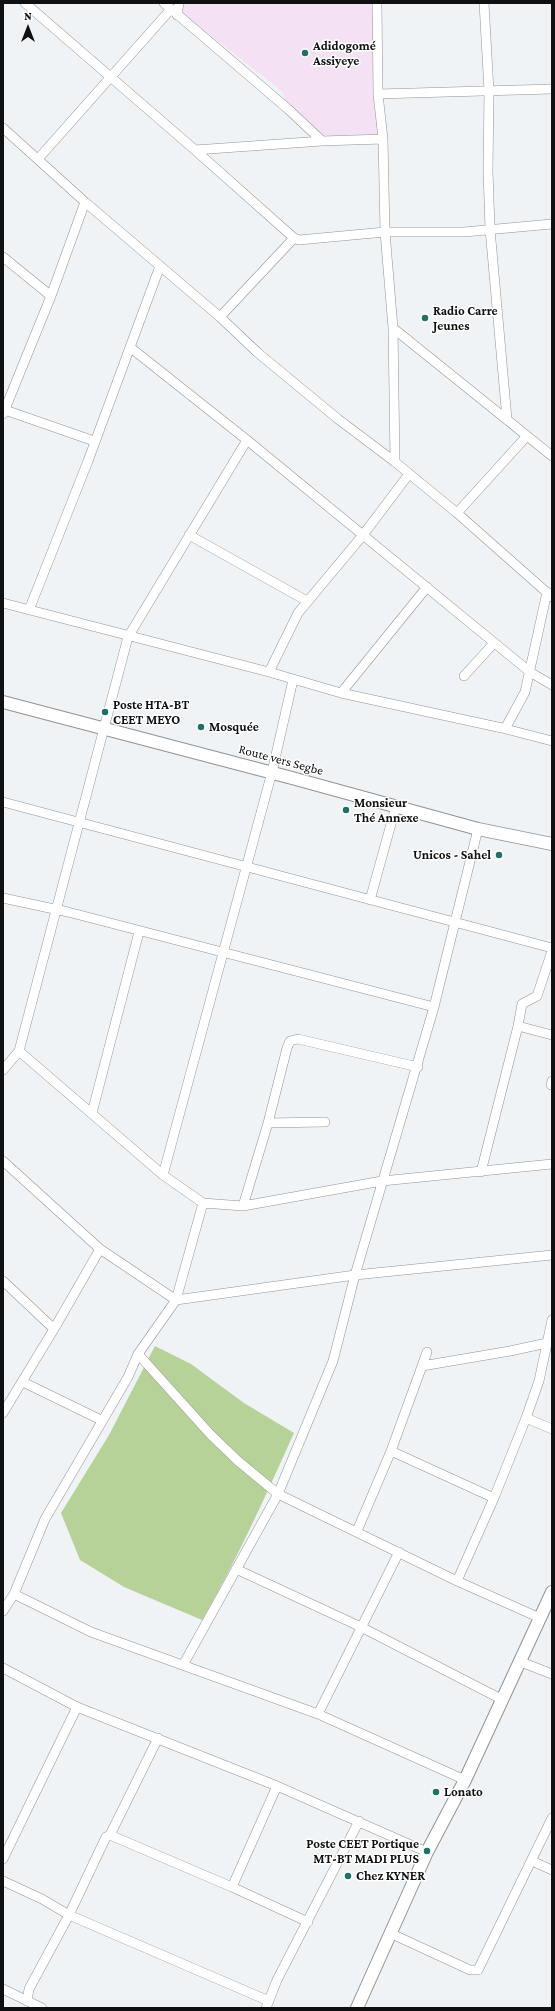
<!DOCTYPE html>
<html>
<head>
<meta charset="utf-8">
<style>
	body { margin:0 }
	#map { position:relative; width:555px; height:2011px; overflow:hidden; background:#f0f3f6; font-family:"Crimson Pro",serif }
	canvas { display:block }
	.frame { position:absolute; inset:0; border:4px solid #0f1011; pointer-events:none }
	.north { position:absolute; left:8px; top:8px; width:40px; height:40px; -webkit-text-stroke:3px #fff; paint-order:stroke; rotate:0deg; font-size:11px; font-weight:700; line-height:16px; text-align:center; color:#0f1011 }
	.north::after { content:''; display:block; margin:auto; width:14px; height:18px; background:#0f1011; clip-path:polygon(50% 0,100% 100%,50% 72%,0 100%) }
</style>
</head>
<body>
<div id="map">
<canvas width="555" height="2011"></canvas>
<div class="frame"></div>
<div class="north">N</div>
</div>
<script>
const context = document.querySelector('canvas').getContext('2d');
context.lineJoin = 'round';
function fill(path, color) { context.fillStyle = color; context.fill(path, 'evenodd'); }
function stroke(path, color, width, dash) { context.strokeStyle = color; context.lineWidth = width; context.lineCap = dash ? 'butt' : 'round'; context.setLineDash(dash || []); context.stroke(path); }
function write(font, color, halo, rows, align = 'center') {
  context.font = font + ' "Crimson Pro",serif'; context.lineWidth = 3; context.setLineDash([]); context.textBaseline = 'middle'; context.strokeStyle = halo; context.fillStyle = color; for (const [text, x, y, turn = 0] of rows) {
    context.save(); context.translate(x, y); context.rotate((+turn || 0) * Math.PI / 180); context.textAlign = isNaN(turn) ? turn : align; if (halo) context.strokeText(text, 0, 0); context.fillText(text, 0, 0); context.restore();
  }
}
const commercial = new Path2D(`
	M184 3H374L382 136 324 140 285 100 283 92 182 13Z`);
const green = new Path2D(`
	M155 1346 191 1364 244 1403 294 1433C265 1497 237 1560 202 1620L124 1587 80 1560 61 1513 109 1435Z`);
const street = new Path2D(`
	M25 3 195 150 294 238
	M164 3 288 109 322 141
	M377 3 378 94 383 139 385 232 393 328 395 462
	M484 3 489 91 488 171 490 229 507 419
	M177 15 179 3
	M378 94 552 89
	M3 128 85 202 220 317 258 353 338 419 395 462 457 513 552 597
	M195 150 322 141 383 139
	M38 159 171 9
	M3 257 51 296
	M220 317 294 238 299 240 385 232H464L552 224
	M393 328 552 456
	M131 348 247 440 530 672 552 685
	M5 410 94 441
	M3 414 51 296 85 202
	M457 513 526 437
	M189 535 307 601
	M3 603 269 672 341 693 502 728 552 741
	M29 610 88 461 160 266
	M269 672 298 613 363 535 409 474
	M464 676 494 643
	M341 693 427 587
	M502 728 506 727 525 692 547 592
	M3 802 552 948
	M3 898 68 912 434 1007
	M370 900 396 806
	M518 1026 552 1035
	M19 1051 163 1175 203 1203 243 1206 382 1181 552 1164
	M3 1070 19 1051 128 637 247 440
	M551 1085 552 1081
	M92 1113 139 932
	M268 1123 325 1122
	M3 1161 100 1249 176 1300 355 1275 552 1255
	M481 1172 518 1026 522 1004 537 996 552 951
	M163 1175 272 772 293 680
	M243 1206 268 1123 287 1048 290 1041 298 1039 418 1067
	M3 1281 54 1329
	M138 1354 210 1434 238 1461 278 1494 457 1581 540 1618
	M422 1366 427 1352
	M23 1382 101 1420
	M3 1413 54 1329 100 1249
	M526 1418 552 1429
	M391 1451 494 1498
	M357 1531 391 1451 422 1366 510 1351 547 1343
	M236 1569 361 1627 503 1700
	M457 1581 494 1498 526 1418 539 1381 552 1320
	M14 1594 91 1632 318 1714 465 1780
	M3 1611 14 1594 45 1519 128 1377 138 1354 176 1300 203 1203
	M521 1662 552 1674
	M183 1665 278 1494 333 1361 355 1275 434 1007 478 829
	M3 1668 77 1707 277 1786 427 1852
	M318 1714 399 1552
	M110 1835 232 1887 308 1922
	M3 1859 77 1707
	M532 1861 552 1870
	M3 1881 42 1899 69 1915 269 2001
	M232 1887 277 1786
	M392 1934 470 1970H478L552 1818
	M3 1989 42 2008
	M27 2001 29 1989 69 1915 106 1837 110 1835 158 1738
	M266 2008 277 1980 359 1821`);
const secondary = new Path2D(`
	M3 702 292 778 478 829 552 844
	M357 2008 427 1852 465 1780 552 1592`);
const markers = [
	[305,53,4,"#236e69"],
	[425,318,4,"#236e69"],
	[105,712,4,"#236e69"],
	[201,727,4,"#236e69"],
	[346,810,4,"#236e69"],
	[499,855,4,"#236e69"],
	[436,1792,4,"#236e69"],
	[427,1851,4,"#236e69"],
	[348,1876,4,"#236e69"]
];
const poiNames = [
	["Adidogomé",313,46],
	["Assiyeye",313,61],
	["Radio Carre",433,311],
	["Jeunes",433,326],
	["Poste HTA-BT",113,705],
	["CEET MEYO",113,720],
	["Mosquée",209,727],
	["Monsieur",354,803],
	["Thé Annexe",354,818],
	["Unicos - Sahel",491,855,"right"],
	["Lonato",444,1792],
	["Poste CEET Portique",419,1844,"right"],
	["MT-BT MADI PLUS",419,1859,"right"],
	["Chez KYNER",356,1876]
];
const streetNames = [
	["Route vers Segbe",281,760,15]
];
fill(commercial, '#f4e2f4');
fill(green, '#b6d298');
stroke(street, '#909396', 10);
stroke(secondary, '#909396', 14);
stroke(street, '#fff', 9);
stroke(secondary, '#fff', 12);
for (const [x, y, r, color] of markers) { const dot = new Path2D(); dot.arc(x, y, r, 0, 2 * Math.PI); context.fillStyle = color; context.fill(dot); stroke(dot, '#fff', 1.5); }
write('bold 13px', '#0f1011', '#fff', poiNames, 'left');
write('13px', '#0f1011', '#fff', streetNames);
</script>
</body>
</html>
